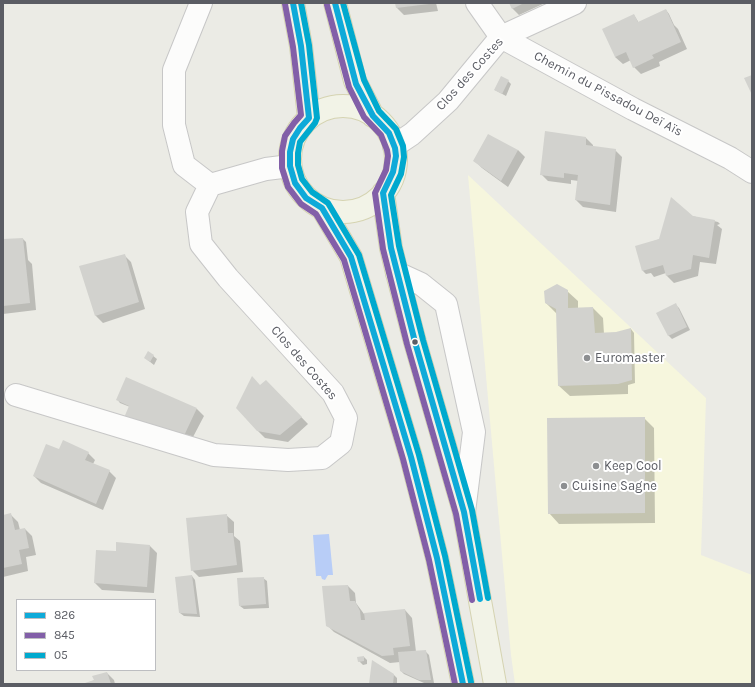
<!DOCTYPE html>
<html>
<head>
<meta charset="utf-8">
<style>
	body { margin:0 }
	#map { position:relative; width:755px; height:687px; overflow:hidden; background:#ebebe5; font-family:Karla,sans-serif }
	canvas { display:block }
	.frame { position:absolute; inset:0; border:4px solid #5b5d64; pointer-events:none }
	.legend { position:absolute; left:16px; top:599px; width:140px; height:72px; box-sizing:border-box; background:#fff; border:1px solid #bdbec1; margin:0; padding:5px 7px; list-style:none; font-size:12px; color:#5b5d64 }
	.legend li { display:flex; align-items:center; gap:8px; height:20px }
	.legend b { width:20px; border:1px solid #bdbec1 }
</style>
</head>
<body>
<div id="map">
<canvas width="755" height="687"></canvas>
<div class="frame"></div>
<ul class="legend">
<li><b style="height:5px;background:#0eaad9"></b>826</li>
<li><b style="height:5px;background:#825fa8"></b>845</li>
<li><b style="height:5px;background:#00a9ce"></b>05</li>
</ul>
</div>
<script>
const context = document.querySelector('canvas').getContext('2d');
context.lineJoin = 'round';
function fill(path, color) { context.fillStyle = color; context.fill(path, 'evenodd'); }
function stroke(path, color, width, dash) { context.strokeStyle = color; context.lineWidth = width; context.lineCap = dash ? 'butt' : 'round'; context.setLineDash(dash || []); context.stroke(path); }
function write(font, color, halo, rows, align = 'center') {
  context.font = font + ' Karla,sans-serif'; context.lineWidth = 4; context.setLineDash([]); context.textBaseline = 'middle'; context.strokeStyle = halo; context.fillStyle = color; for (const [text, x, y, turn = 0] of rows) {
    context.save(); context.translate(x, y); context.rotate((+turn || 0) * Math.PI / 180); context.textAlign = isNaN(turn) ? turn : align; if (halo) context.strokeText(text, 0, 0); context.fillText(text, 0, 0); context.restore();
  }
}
const commercial = new Path2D(`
	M468 175 706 398 701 555 752 575V684H515L511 655Z`);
const water = new Path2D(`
	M329 534 333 575H328L325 580 322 579 321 576H316L313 535Z`);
const shadow = new Path2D(`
	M396 3H436L438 11 404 15 397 8Z
	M510 3H545L519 15 512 8Z
	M666 10 669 14 674 25 678 29 687 49 659 62 660 66 641 74 634 67 631 60 623 64 615 57 634 15 639 23Z
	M508 81 511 84 506 96 495 90Z
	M586 138 593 145V147L615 150 622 157 616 212 583 207 576 200 579 181 571 180V184L548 181 541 174Z
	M518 150 525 157 508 187 482 168 475 161Z
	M692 216 718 222 720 224 717 225 722 229 716 264 700 262 698 276 674 283 667 276 666 273 654 277 651 273 646 274 643 271 636 247 660 239Z
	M23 239 26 242 28 260 32 264 36 310 3 314V240Z
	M124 255 131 262 145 309 103 323 96 316 80 267Z
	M567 291 578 301V309L593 308 603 318 604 334 617 333 631 329 634 333 635 383 628 385V394L570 396 559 386 557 314 545 302Z
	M675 304 679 308 690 330 672 339 668 335Z
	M148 352 157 359 154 365 145 358Z
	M266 381 308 424 288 442 265 438 258 431 260 386Z
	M117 399 197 409 204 416 193 437 189 435 185 443 146 428 130 407 120 403Z
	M644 418 654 428 655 523 559 524 549 513Z
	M60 451 88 453 95 460 93 464 109 471 116 478 103 510 41 483 34 476Z
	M11 515 18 522 20 530 25 529 32 536 36 555 26 557 28 571 3 577V517Z
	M226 515 234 522V536L240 541 243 572 199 577 192 570Z
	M117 543 150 546 157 553 154 593 102 590 95 583 117 552Z
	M192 576 195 580 200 617 184 616 180 613Z
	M263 578 267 581 269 608 244 609 240 606Z
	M348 586 355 593 356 603 364 614 405 610 412 618 416 652 425 651 429 655 434 683H424L404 674 401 671 400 662 390 663 334 632 327 625Z
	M364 657 367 660V664L363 665 359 661Z
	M107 673 114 680 115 684H85L95 680Z
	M394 675 397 678V684H371Z`);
const building = new Path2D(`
	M395 3H429V4L396 8Z
	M509 3H524L512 9Z
	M666 9 681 42 652 55 654 58 633 68 626 52 615 57 602 29 634 14 638 22Z
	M752 75V95L744 78Z
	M501 76 509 80 502 94 494 90Z
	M545 131 586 137V145L616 149 610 205 575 200 578 175 564 173V178L540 175Z
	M488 134 518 150 501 181 473 161Z
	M671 197 693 216 715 220 709 258 693 255 691 269 666 276 663 265 642 271 635 246 659 239Z
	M23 238 30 303 3 306V239Z
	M125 254 139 302 95 316 79 266Z
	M557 284 568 290V308L593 307 595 333 616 332 631 328 632 380 618 384 558 386 556 309 545 303 544 291Z
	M676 303 687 327 668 336 656 313Z
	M148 351 154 355 150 362 144 358Z
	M252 376 260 385 266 380 302 417 280 435 257 431 236 408Z
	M126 377 197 408 182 440 144 422 142 425 123 420 129 406 116 400Z
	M645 417V513L548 514 547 418Z
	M63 440 89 452 85 460 110 470 96 504 33 476 46 444 59 449Z
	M11 513 15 530 25 528 29 548 19 550 22 564 3 568V515Z
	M227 514 228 533H233L237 565 191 571 186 518Z
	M116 542 150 545 147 587 94 583 96 550 116 551Z
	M192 575 197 614 179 613 175 577Z
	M264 577 266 604 239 606 237 578Z
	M348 585 350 601H355L360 611 361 620H365L364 613 405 609 410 646 393 648 394 655 382 656 326 626 322 586Z
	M426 650 431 680H419L400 671 398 652Z
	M364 656V661L358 662 357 657Z
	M372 660 394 674 393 684H369Z
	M107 672 111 684H82L94 680 92 676Z`);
const street = new Path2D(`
	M201 3 174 70V125L184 165 210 185
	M477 3 501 37 633 109 730 158 752 172
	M394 146 412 134 448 101 501 37 575 3
	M397 273 421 284 446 304 474 432 464 512
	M16 395 214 455 288 460 322 458 341 443 346 418 333 393 228 278 201 244 197 212 210 185 266 169 290 166`);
const primary = new Path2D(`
	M293 3 301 46 309 118
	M335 3 355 81 373 116
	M290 159a53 53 0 1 1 106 0a53 53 0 1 1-106 0Z
	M383 193 391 248 397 273 415 342 464 512 495 684
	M322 208 351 257 411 457 437 558 463 684`);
const bus1 = new Path2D(`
	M293 3 301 46 309 118 300 128 293 139 290 152V166L295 183 306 198 322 208 351 257 411 457 437 558 463 684
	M335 3 356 84 373 116 389 133 395 148 396 156 393 172 383 193 391 248 415 342 464 512 480 599`);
const bus2 = new Path2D(`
	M285 4 293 47 301 115 294 123 285 136 282 151V168L288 187 301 204 316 214 344 260 403 459 429 560 455 684
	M327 5 349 87 364 117 381 135 387 150 388 156 386 170 375 193 383 249 407 344 456 514 472 600`);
const bus3 = new Path2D(`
	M301 3 309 45 317 118 315 123 300 142 298 153V165L302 179 312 192 328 203 359 255 419 455 445 556 471 682
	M343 3 364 80 379 111 396 129 403 146 404 157 401 174 391 195 399 246 423 340 472 510 488 598`);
const markers = [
	[415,342,3.5,"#5b5d64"],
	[587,358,4,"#8d8f91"],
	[596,466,4,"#8d8f91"],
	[564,486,4,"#8d8f91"]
];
const streetNames = [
	["Clos des Costes",470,74,-48],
	["Chemin du Pissadou Deï Aïs",608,94,28],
	["Clos des Costes",304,363,49]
];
const poiNames = [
	["Euromaster",595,358],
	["Keep Cool",604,466],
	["Cuisine Sagne",572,486]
];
fill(commercial, '#f6f6dd');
fill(water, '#b8cdf7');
fill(shadow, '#0003');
fill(building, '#d2d2ce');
stroke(street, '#c7c7c7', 24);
stroke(primary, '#d5d3b1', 24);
stroke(street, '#fcfcfb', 22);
stroke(primary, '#f2f3e7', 22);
stroke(bus1, '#0eaad9', 6);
stroke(bus2, '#825fa8', 6);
stroke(bus3, '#00a9ce', 6);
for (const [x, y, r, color] of markers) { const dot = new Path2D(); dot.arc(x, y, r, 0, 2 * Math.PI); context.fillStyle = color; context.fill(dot); stroke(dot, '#fff', 1.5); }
write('13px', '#5b5d64', '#fff', streetNames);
write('13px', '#5b5d64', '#fff', poiNames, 'left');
</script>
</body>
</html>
